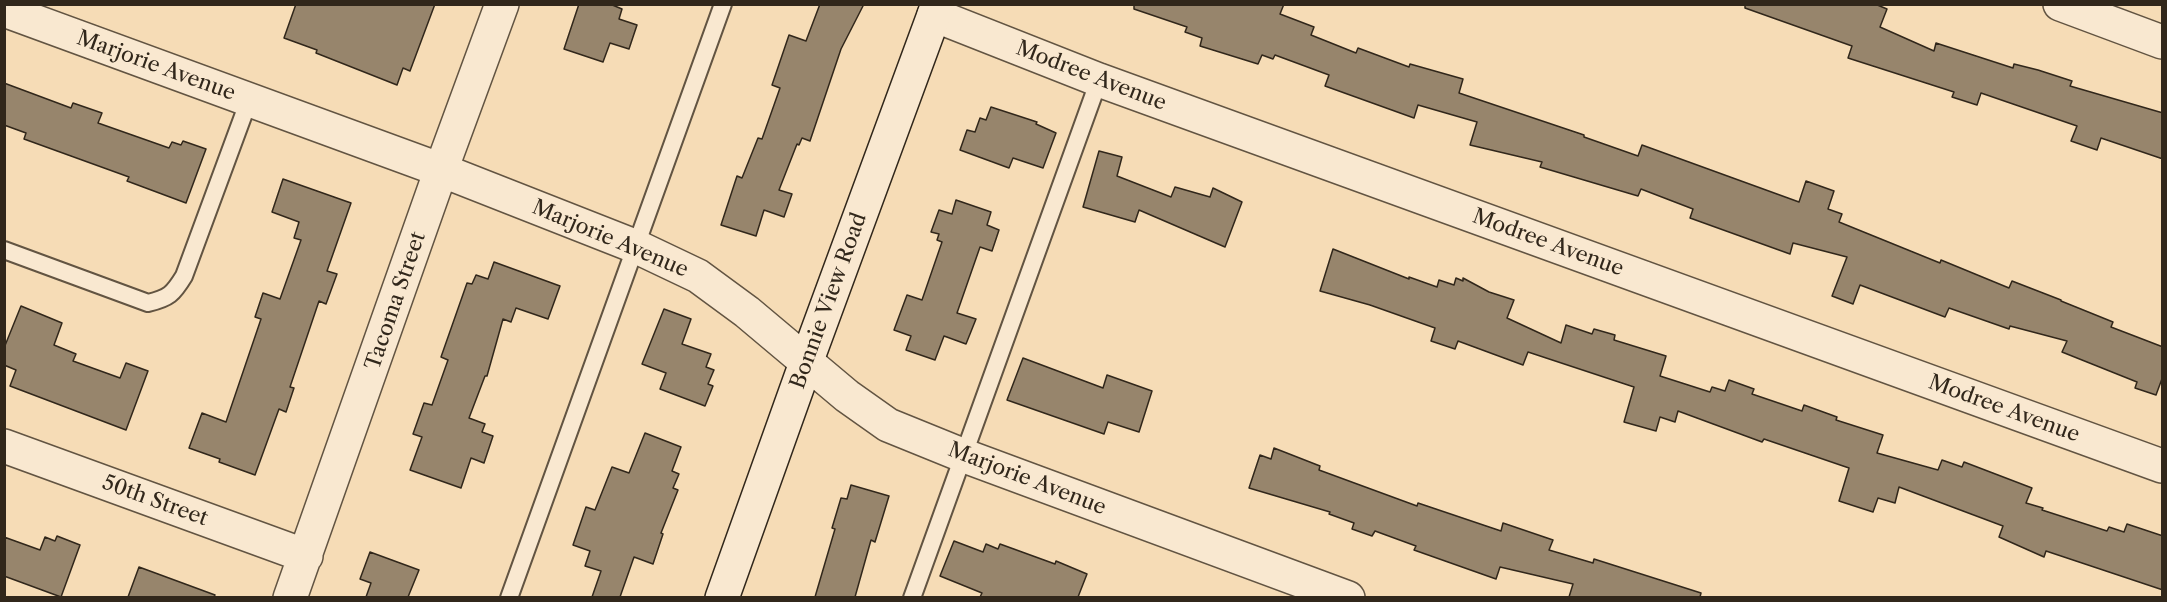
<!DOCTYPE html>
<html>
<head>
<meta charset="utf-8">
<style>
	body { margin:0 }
	#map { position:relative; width:2167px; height:602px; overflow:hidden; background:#f6dcb6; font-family:"Libre Caslon Text",serif }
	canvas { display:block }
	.frame { position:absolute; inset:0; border:6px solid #31271b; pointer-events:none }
</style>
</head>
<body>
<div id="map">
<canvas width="2167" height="602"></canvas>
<div class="frame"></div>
</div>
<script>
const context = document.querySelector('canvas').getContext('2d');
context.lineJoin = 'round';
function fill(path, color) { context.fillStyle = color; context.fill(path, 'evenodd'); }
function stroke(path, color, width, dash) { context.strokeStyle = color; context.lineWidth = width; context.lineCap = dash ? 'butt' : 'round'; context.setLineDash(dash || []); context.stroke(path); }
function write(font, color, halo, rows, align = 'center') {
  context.font = font + ' "Libre Caslon Text",serif'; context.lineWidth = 4.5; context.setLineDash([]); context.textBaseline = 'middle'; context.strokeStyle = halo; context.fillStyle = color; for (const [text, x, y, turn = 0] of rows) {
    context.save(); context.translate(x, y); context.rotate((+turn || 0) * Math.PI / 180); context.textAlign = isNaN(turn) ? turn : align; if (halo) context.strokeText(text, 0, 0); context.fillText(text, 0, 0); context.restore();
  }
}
const building = new Path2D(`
	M296 4H435L410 71 403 68 397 85 316 53 317 50 284 38Z
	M579 4H610L622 9 619 19 637 25 629 49 610 43 603 62 564 49Z
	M820 4H864L841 49 810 141 802 138 799 145 797 144 779 190 792 194 784 217 764 210 756 236 721 225 737 176 742 178 758 138 762 139 780 88 772 85 789 35 806 41Z
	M1134 4H1284L1280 14 1314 27 1311 35 1356 53 1358 48 1409 67 1410 64 1463 79 1459 93 1584 135V137L1638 156 1642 145 1799 202 1806 181 1834 191 1828 209 1842 214 1839 222 1940 263 1941 260 2009 288 2012 281 2061 300V301L2113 322 2111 327 2163 347V376L2156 395 2135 388 2137 382 2062 352 2067 341 2010 326 2009 329 1949 308 1945 317 1860 285 1853 304 1832 296 1847 257 1793 243 1790 254 1690 218 1693 209 1641 189 1638 196 1540 167 1542 162 1470 145 1477 122 1418 105 1414 118 1325 86 1329 75 1275 55 1273 59 1262 55 1258 64 1200 46 1202 38 1185 32 1187 27 1134 9Z
	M1745 4H1875L1887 9 1880 27 1934 51 1936 43 2013 68 2014 64 2038 70 2072 81 2070 86 2163 113V159L2101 138 2097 150 2071 141 2077 126 1981 93 1977 105 1952 97 1954 92 1848 58 1852 46 1745 8Z
	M4 83 71 108 73 103 102 113 98 123 169 148 172 142 181 145 183 141 206 149 186 203 127 181 129 177 24 139 26 133 4 125Z
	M991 107 1037 122 1036 124 1056 133 1043 168 1013 158 1009 168 960 150 967 130 975 132 980 118 986 120Z
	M1099 151 1122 157 1117 176 1171 197 1175 187 1210 197 1213 188 1242 202 1225 247 1139 210 1135 222 1083 207Z
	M283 179 351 203 327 271 337 274 326 304 319 301 290 387 294 388 286 412 279 409 255 475 219 462 220 459 189 448 202 413 226 422 261 319 255 317 263 293 280 299 301 240 294 238 299 222 272 212Z
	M956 200 991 212 987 225 999 230 992 251 980 247 957 313 976 319 966 344 944 336 935 360 906 350 911 336 894 330 907 295 922 300 942 242 937 240 939 234 931 232 939 210 952 214Z
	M1333 249 1409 279V277L1437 287 1439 280 1454 285 1456 278 1463 281V278L1489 292 1514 300 1507 318 1561 343 1566 325 1592 334 1594 329 1615 335 1614 340 1666 356 1660 376 1710 392 1712 387 1725 391 1729 380 1754 389 1752 394 1802 411 1804 405 1837 417 1836 420 1883 435 1877 453 1938 470 1942 460 1962 467 1964 462 2032 488 2026 503 2043 508 2042 510 2107 531 2109 527 2124 532 2127 524 2163 536V590L2046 551 2044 557 1999 537 2003 526 1899 487 1895 503 1878 498 1873 512 1839 501 1849 468 1764 439 1762 442 1678 411 1675 422 1660 417 1656 431 1624 422 1634 387 1528 352 1523 365 1458 341 1455 349 1431 341 1435 328 1370 305 1320 291Z
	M494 262 560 286 548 319 516 308 511 322 503 319 487 376H485L469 418 485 424 482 432 493 436 484 463 471 458 461 488 410 470 422 437 413 434 424 403 432 405 448 360 441 357 467 283 472 284 476 275 488 279Z
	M21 306 62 323 54 345 76 354 73 361 120 378 126 363 148 371 126 430 10 386 16 370 4 365V348Z
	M664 309 691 319 682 344 711 354 706 367 714 370 708 384 713 386 705 406 660 389 666 373 642 364Z
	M1023 358 1103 388 1107 375 1152 391 1139 432 1108 422 1104 434 1007 400Z
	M645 433 681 447 672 471 679 474 673 488 678 490 661 533 663 534 653 564 634 557 620 597H592L601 571 585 566 590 551 573 545 586 507 595 510 612 467 629 473Z
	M1274 448 1320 466 1319 470 1417 506 1418 503 1501 531 1503 523 1553 540 1549 550 1593 563 1594 559 1701 593 1700 597H1569L1573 584 1500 567 1496 579 1414 550 1416 546 1375 531 1372 536 1352 529 1354 523 1329 514 1330 512 1249 488 1260 455 1271 459Z
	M851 485 889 496 875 542 871 540 855 597H815L835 529 832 528 841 498 847 499Z
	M57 536 80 545 61 597 4 576V537L40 550 45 537 55 541Z
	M954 541 983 552 986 544 998 549 1000 544 1055 564 1056 561 1087 574 1078 597H980L982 593 940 576Z
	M370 552 419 570 408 597H366L371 583 360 579Z
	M139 567 215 595 214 597H128Z`);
const lane = new Path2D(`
	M4 250 148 303C169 298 173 294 184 276L249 100
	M509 598 723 4
	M912 598 1099 80`);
const street = new Path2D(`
	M2060 4 2162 42
	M4 10 441 170 637 247 698 276 747 312 847 396 888 425 962 455 1348 598
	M934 15 1099 80 2162 466
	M4 446 306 556
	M290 598 441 170 502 4`);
const secondary = new Path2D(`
	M722 598 807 360 938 4`);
const streetNames = [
	["Marjorie Avenue",156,66,20],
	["Modree Avenue",1091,76,21],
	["Marjorie Avenue",610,239,23],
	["Modree Avenue",1548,243,20],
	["Tacoma Street",396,301,-71],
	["Bonnie View Road",829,301,-70],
	["Modree Avenue",2004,409,20],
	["Marjorie Avenue",1027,479,21],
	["50th Street",155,501,20]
];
fill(building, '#97856c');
stroke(building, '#31271b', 1.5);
stroke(lane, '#625442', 20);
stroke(street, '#625442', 36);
stroke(secondary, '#31271b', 36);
stroke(lane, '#f9e8d0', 16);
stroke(street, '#f9e8d0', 33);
stroke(secondary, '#f9e8d0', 33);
write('21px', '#31271b', '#f9e8d0', streetNames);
</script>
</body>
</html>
